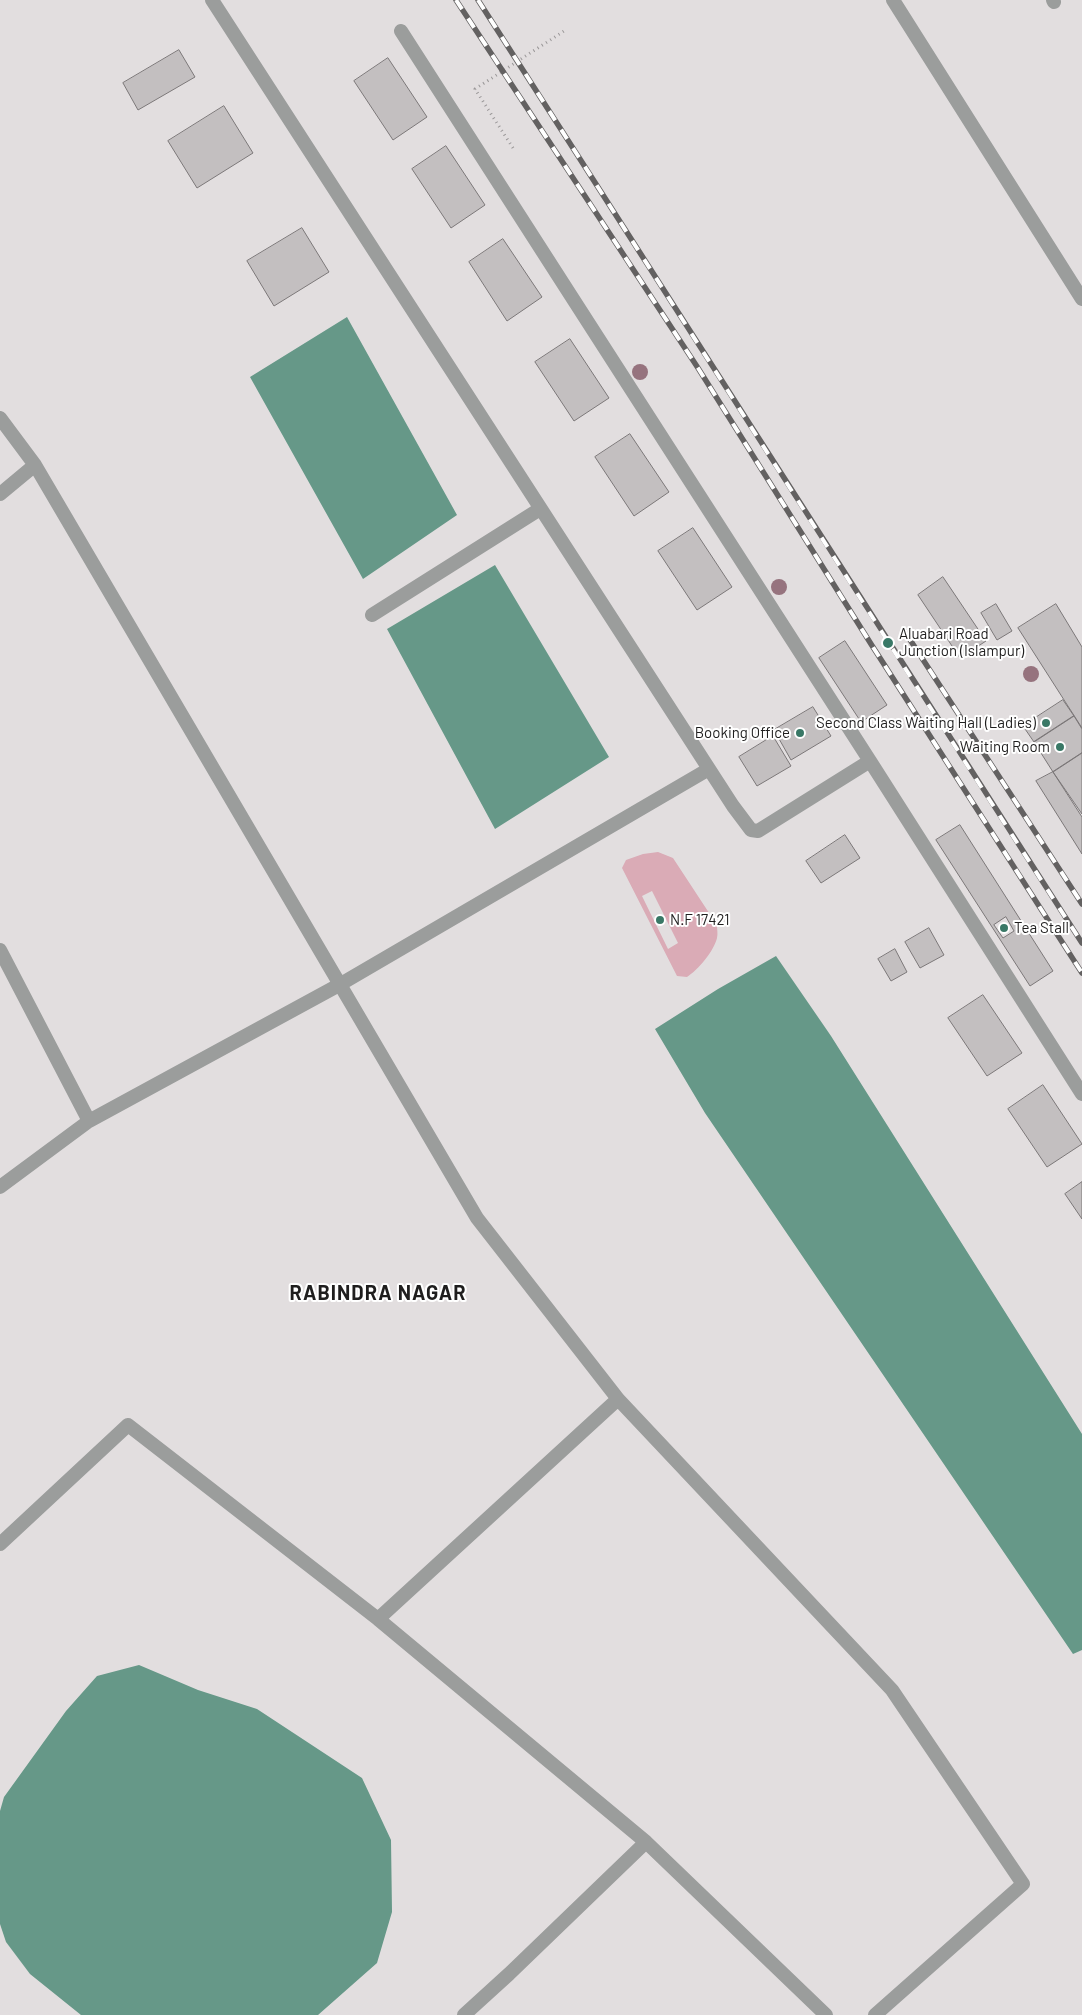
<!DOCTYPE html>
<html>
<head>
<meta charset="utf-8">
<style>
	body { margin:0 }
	canvas { display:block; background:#e2dedf }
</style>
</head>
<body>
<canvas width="1082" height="2015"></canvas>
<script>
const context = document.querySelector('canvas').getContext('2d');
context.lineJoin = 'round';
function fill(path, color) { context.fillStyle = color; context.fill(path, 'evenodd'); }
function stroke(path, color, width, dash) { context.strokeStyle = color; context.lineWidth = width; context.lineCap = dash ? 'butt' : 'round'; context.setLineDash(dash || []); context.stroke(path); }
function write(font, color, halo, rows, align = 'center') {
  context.font = font + ' Barlow,sans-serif'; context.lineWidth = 4; context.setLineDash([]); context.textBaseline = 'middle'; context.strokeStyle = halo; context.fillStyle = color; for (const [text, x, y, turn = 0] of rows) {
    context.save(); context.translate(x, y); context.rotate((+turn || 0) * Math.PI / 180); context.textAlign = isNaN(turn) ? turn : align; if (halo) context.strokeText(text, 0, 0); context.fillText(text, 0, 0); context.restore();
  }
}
const green = new Path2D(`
	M658 852 673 858 717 925C717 929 718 934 717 938 714 951 698 970 687 977L677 976 622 868 626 860 643 854ZM652 891 678 943 668 949 642 896Z`);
const water = new Path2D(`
	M347 317 457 515 363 579 250 377Z
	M495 565 609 757 495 829 387 629Z
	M776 956 831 1036 1082 1434V1650L1073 1654 705 1113 655 1029 718 989Z
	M139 1665 198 1690 257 1709 362 1778 391 1840 392 1912 377 1963 318 2015H81L30 1974 6 1942 0 1924V1811L4 1797 66 1711 97 1676Z`);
const building = new Path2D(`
	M179 50 195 77 138 110 123 83Z
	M388 58 427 117 393 140 354 81Z
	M224 106 253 153 197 188 168 141Z
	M446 146 485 205 451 228 412 169Z
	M302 228 329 272 274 306 247 261Z
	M503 239 542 297 507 321 469 262Z
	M570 339 609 398 574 421 535 362Z
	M630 434 669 492 634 516 595 457Z
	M693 528 732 587 697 610 658 551Z
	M943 577 986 641 960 658 918 595Z
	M996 604 1012 631 997 640 981 613Z
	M1056 604 1082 647V728L1018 628Z
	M845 641 887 705 861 722 819 658Z
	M1063 700 1074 716 1034 742 1023 726Z
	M813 707 831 736 791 760 774 730Z
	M1074 716 1082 729V753L1053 772 1034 742Z
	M773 736 791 766 757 786 739 757Z
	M1082 753V814L1053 772Z
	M1053 772 1082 817V854L1036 781Z
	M960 825 1053 971 1030 986 936 840Z
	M845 835 860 858 821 883 806 861Z
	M1006 917 1014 931 1003 938 994 925Z
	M929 928 944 955 920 968 905 942Z
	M895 949 907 972 891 981 878 959Z
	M983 995 1022 1053 987 1076 948 1018Z
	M1043 1085 1082 1144 1047 1167 1008 1109Z
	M1082 1182V1219L1065 1194Z`);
const path = new Path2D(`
	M513 148 475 89 564 31 566 33`);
const minor = new Path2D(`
	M212 0 733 806 751 830 758 831 870 761C712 518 558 274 401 31
	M893 0 1082 299
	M1053 0 1054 2
	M0 418 35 465 477 1218 618 1399 892 1690 1023 1884 875 2015
	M0 494 35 465
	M372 615 540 509
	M870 761 1082 1094
	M0 950 89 1121
	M0 1187 89 1121 339 985 709 769
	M0 1544 128 1425 378 1619 646 1842 826 2015
	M378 1619 618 1399
	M464 2015 509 1974 646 1842`);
const rail = new Path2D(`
	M456 0 698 368 871 644 1082 973
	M478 0C680 314 879 630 1082 943
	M905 632 1082 904`);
const trees = [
	[640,372],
	[779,587],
	[1031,674]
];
const markers = [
	[888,643,6,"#397866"],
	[1046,723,5,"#397866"],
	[800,733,5,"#397866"],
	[1060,747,5,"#397866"],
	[660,920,5,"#397866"],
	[1004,928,5,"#397866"]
];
const poiNames = [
	["Aluabari Road",899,634],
	["Junction (Islampur)",899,651],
	["Second Class Waiting Hall (Ladies)",1036,723,"right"],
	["Booking Office",790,733,"right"],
	["Waiting Room",1050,747,"right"],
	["N.F 17421",670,920],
	["Tea Stall",1014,928]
];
const districtNames = [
	["RABINDRA NAGAR",378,1293]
];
fill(green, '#daabb6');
fill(water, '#669888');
fill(building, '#c3bfc0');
stroke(building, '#7c7879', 1);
stroke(path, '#9a9798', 3, [1, 4]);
stroke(minor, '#9b9d9c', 14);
stroke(rail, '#636161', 5.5);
stroke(rail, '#fff', 4, [11]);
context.fillStyle = '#96737e';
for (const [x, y] of trees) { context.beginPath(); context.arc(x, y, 8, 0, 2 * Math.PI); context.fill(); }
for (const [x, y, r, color] of markers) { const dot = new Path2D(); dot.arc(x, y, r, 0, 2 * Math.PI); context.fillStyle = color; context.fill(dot); stroke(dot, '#fff', 2); }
write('15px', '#1f1e1e', '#fff', poiNames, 'left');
context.letterSpacing = '1px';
write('bold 20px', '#1f1e1e', '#fff', districtNames);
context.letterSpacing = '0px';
</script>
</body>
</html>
